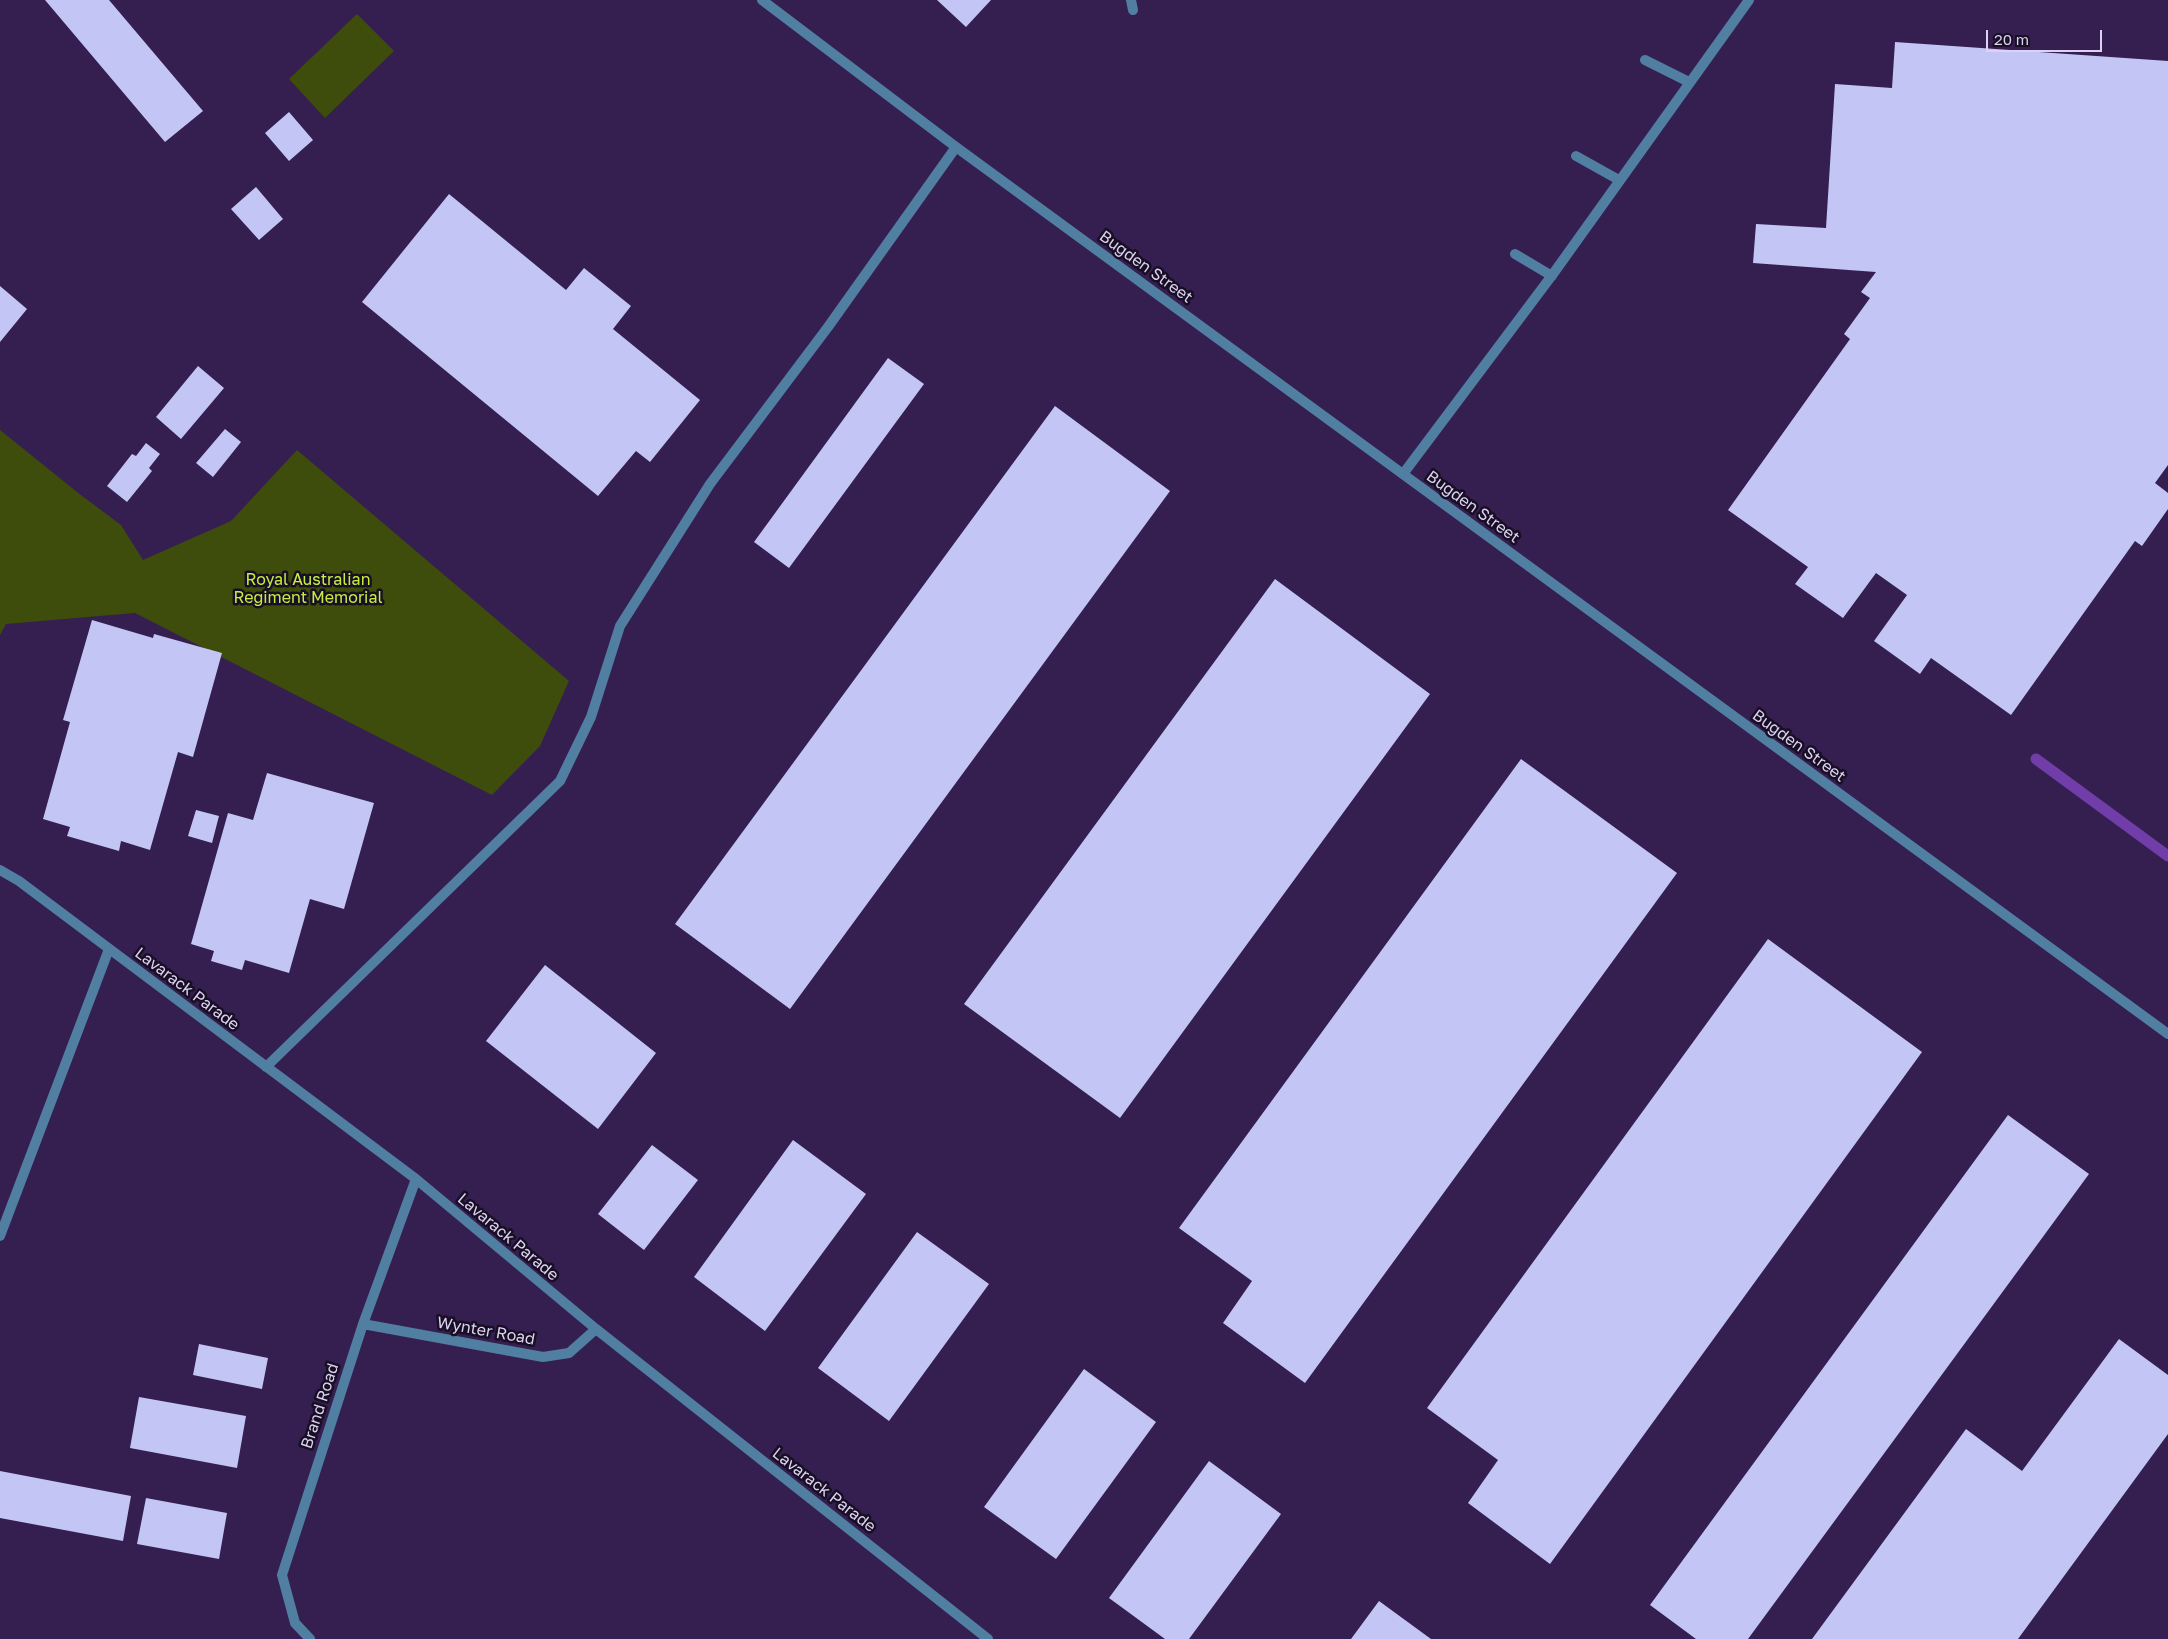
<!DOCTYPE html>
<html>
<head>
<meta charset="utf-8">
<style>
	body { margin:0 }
	#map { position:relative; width:2168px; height:1639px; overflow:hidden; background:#351e50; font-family:"Golos Text",sans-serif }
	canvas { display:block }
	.scale { position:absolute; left:1986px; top:30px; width:116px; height:22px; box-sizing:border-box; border:2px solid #ddd2f1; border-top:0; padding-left:6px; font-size:15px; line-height:18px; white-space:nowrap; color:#ddd2f1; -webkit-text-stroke:4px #180f25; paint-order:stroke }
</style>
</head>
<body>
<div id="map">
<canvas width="2168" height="1639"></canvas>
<div class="scale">20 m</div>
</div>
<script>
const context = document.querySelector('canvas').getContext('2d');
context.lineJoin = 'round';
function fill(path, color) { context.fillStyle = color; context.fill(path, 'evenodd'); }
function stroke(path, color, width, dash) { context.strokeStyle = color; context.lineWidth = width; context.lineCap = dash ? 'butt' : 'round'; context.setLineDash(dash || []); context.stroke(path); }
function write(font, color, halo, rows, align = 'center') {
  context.font = font + ' "Golos Text",sans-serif'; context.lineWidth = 5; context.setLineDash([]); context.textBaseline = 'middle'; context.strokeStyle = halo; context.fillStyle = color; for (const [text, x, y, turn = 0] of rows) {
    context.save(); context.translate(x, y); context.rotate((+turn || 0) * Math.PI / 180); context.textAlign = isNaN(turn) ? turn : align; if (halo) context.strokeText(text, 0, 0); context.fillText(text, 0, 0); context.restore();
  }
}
const green = new Path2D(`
	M357 14 394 51 325 118 289 79Z
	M0 430 77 492 121 525 143 560 231 521 297 450 569 681 540 746 492 795 135 613 6 624 0 635Z`);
const stream = new Path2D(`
	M2036 759 2168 856`);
const building = new Path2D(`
	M45 0H109L203 111 165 142Z
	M937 0H991L966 27Z
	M1895 42 2168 61V465L2155 483 2168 493V509L2142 546 2135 541 2011 715 1931 658 1920 674 1874 641 1907 595 1876 573 1843 618 1795 584 1808 567 1728 510 1850 339 1844 334 1870 298 1861 292 1876 272 1753 263 1756 224 1826 228 1835 84 1892 88Z
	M289 112 313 140 289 161 265 133Z
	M256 187 283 219 259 240 231 209Z
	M449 194 566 290 584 268 631 306 613 329 700 400 650 462 636 451 598 496 362 302Z
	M0 286 27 309 0 342Z
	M888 358 924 384 789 568 754 542Z
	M198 366 224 388 181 439 156 417Z
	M1055 406 1170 491 790 1009 675 924Z
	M225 429 241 442 213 477 196 463Z
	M146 443 160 454 149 468 152 471 127 502 107 486 132 454 136 456Z
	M1275 579 1430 694 1120 1118 964 1004Z
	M92 620 153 638 154 634 222 653 193 757 178 752 150 850 121 841 119 851 67 836 70 827 43 819 70 722 63 720Z
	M1521 759 1677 873 1305 1383 1223 1323 1252 1281 1179 1228Z
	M267 773 374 803 344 909 310 899 289 973 245 960 242 970 211 961 214 951 191 944 228 813 253 820Z
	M196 810 219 816 212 843 188 836Z
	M1768 939 1922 1052 1550 1564 1468 1503 1498 1460 1427 1408Z
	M545 965 656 1053 598 1129 486 1041Z
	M2008 1115 2089 1174 1748 1639H1696L1650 1605Z
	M793 1140 866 1194 765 1331 694 1277Z
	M652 1145 698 1180 644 1250 598 1214Z
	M917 1232 989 1284 889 1421 818 1368Z
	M2119 1339 2168 1375V1434L2018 1639H1812L1966 1429 2022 1471Z
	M199 1344 268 1358 262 1389 193 1375Z
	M1084 1369 1156 1422 1056 1559 984 1507Z
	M139 1397 246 1416 237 1468 130 1448Z
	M1209 1461 1281 1514 1189 1639H1165L1109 1598Z
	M0 1471 131 1496 123 1541 0 1518Z
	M146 1498 227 1513 219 1559 137 1544Z
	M1379 1601 1431 1639H1351Z`);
const service = new Path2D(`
	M762 0 956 147 2168 1034
	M1131 0 1133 10
	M1645 60 1689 82
	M1576 156 1619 180
	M1515 254 1552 276
	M1403 474 1553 274 1749 0
	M0 870 19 881 416 1179 596 1329 988 1639
	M266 1067 560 781 591 717 620 626 710 484 828 327 956 147
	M0 1236 109 949
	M363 1324 543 1357 569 1353 596 1329
	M310 1639 295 1623 282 1575 363 1324 416 1179`);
const streetNames = [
	["Bugden Street",1146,267,36],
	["Bugden Street",1473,507,36],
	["Bugden Street",1799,746,36],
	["Lavarack Parade",187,989,37],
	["Lavarack Parade",508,1237,40],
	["Wynter Road",486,1331,10],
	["Brand Road",320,1406,-72],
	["Lavarack Parade",824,1490,38]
];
const parkNames = [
	["Royal Australian",308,580],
	["Regiment Memorial",308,598]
];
fill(green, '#3e4d0c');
stroke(stream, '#703da9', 11);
fill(building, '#c3c6f5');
stroke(service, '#507fa2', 10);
write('16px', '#ddd2f1', '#180f25', streetNames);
write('16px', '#c7ef3f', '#180f25', parkNames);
</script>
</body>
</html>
